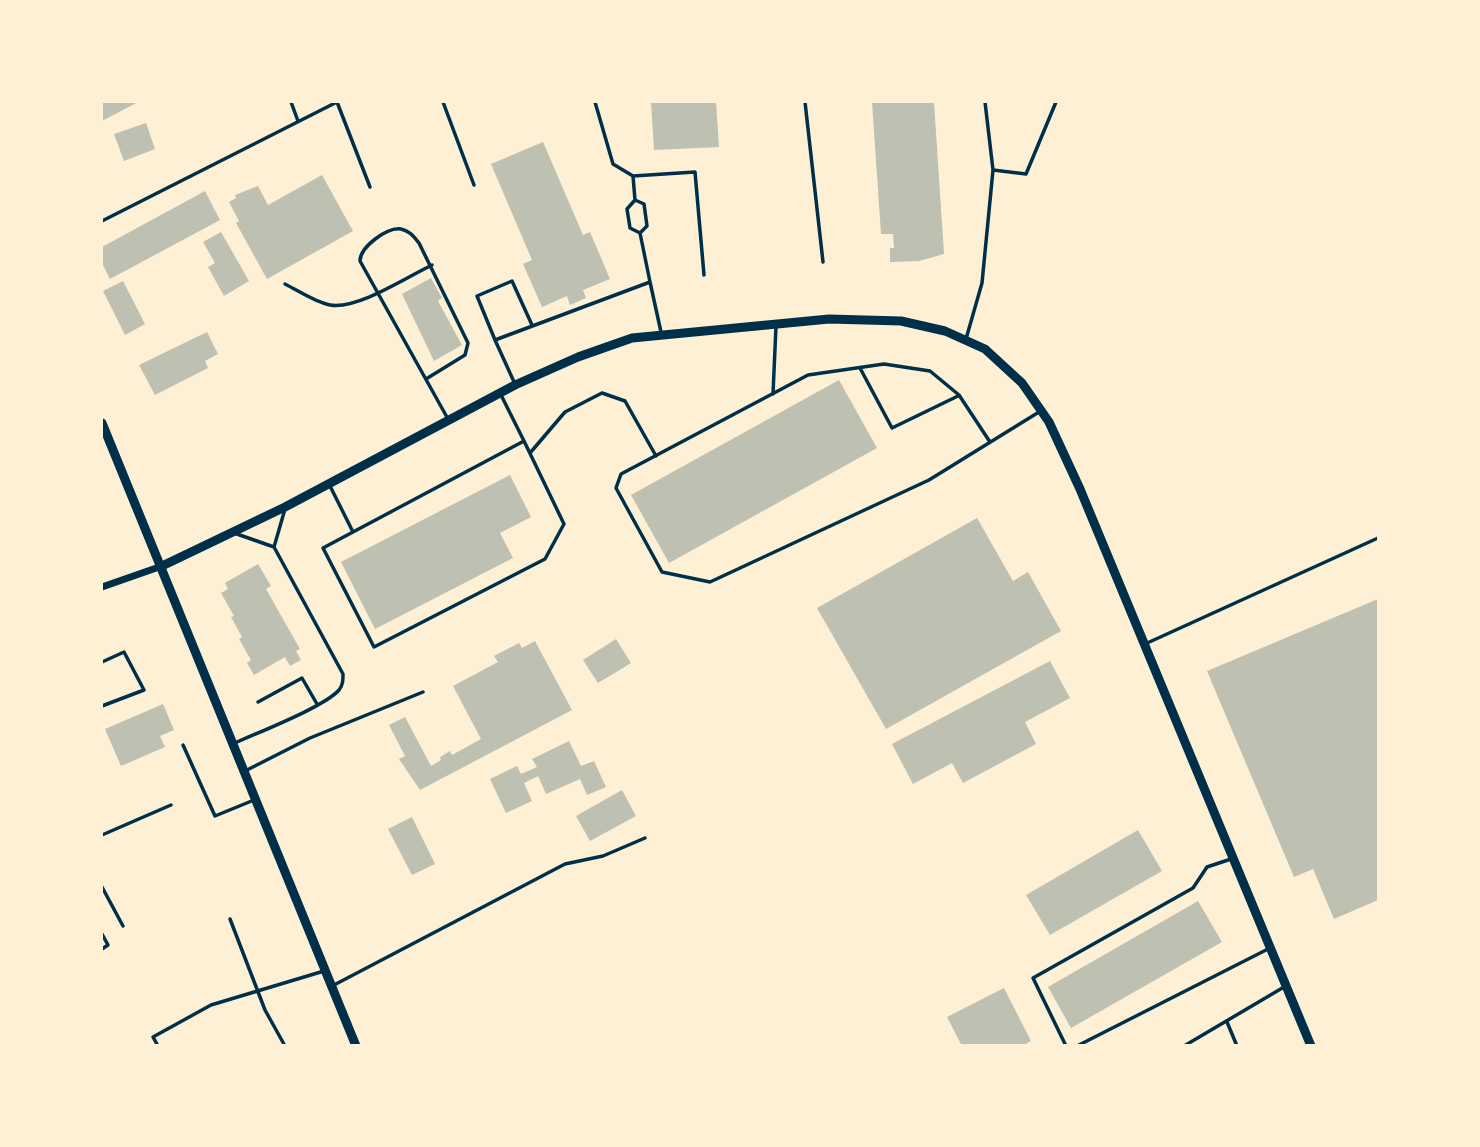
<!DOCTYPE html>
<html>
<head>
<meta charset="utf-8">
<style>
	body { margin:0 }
	#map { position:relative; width:1480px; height:1147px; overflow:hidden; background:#fdf0d5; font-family:Mulish,sans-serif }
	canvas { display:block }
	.frame { position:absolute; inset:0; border:103px solid #fdf0d5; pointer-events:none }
</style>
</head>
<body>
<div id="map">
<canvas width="1480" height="1147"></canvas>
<div class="frame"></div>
</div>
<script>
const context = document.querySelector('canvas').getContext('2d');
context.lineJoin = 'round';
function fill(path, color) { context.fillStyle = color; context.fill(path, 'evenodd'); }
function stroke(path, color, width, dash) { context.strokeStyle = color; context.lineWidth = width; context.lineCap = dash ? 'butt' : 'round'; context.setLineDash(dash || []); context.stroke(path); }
const building = new Path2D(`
	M102 102H138L102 121Z
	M651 102H716L719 147 654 150Z
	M872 102H934L944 254 919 261 890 262V248H894L893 234H881Z
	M146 123 155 149 124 161 114 134Z
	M543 142 583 235 590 232 610 279 583 290 586 298 570 305 567 296 542 307 523 264 532 260 491 164Z
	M322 175 353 231 267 279 236 223 239 221 229 202 236 198 235 195 258 186 268 205Z
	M205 191 220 220 110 279 102 263V247Z
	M221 232 249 281 224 296 208 267 215 263 203 242Z
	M431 278 442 298 438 301 462 345 434 361 402 294Z
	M123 281 145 324 125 335 103 291Z
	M207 332 218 354 205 361 208 368 155 395 139 365Z
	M839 380 877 448 669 563 631 495Z
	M510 475 531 517 500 533 513 558 375 629 341 562Z
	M977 518 1013 581 1028 572 1061 631 886 729 817 608Z
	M258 564 271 586 266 589 300 649 296 651 301 660 290 666 285 657 254 675 247 663 251 660 239 639 242 637 231 617 234 616 221 593 228 589 225 583Z
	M1378 599V900L1334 919 1313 869 1294 877 1207 671Z
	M616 639 631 663 598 683 583 660Z
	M535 641 572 710 420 790 399 759 405 756 389 725 405 717 431 766 441 760 440 757 450 751 452 755 481 739 453 686 498 662 494 656 519 643 522 648Z
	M1050 661 1070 698 1025 722 1036 744 963 783 952 763 913 784 892 744Z
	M163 704 174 730 160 736 165 747 121 766 105 729Z
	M569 741 581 766 594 761 606 787 587 795 580 779 546 794 538 776 524 783 532 801 506 813 490 779 517 766 521 774 537 767 532 759Z
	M622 790 636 816 590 841 576 816Z
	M412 817 435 864 412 875 388 829Z
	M1138 830 1162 871 1050 935 1026 895Z
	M1198 901 1222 942 1071 1028 1048 987Z
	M1004 988 1031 1041 1022 1046H962L947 1017Z`);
const service = new Path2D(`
	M291 102 298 121
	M443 102 474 185
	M595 102 613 164 633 176
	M805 102 823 262
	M993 170 1026 174 1056 102
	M635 200 633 176 695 172 704 275
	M102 221 337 102 370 187
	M640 233 647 226 644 204 635 200 627 209 630 228 640 233 650 282
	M285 284C299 291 315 302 330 305 357 310 407 277 432 265
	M966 339 982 283 993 170 985 102
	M495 340 477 296 512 281 532 325
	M860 368 892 428 958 396
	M426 379 465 355 468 343 419 243C414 237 410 231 401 229 387 227 360 247 360 261L448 419
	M515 384 495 340 650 282 661 332
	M773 394 776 326
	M990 442 959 395 930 371 884 364 808 375 621 474 616 488 662 572 710 582 929 480 1039 412
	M530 453 565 412 602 393 625 401 656 456
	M330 486 353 532 524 441 501 395
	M353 532 323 548 374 647 545 559 564 524 524 441
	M234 533 274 547 285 509
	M1145 644 1378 538
	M102 662 124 652 144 690 102 706
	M258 702 302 678 317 704
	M235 743C259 732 324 707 339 690 343 685 343 680 343 674L274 547
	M183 745 215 816 254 800
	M247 770 310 738 423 692
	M102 835 171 805
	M102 887 123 926
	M230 919 265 1010 285 1046
	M102 934 108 945 102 949
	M334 985 565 864 603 856 645 838
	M1227 1022 1237 1046
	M158 1046 153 1037 211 1005 324 971
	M1066 1046 1033 978 1193 888 1207 867 1231 859
	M1077 1046 1268 949
	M1184 1046 1284 987`);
const minor = new Path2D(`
	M102 587 162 566`);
const tertiary = new Path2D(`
	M102 423 356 1046
	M162 566 285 507 515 385 578 357 632 338 829 319 901 321 945 331 985 349 1022 383 1049 422 1080 489 1311 1046`);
fill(building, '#bec0b2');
stroke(service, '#003049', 3.5);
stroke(minor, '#003049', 7);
stroke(tertiary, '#003049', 9);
</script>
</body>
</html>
